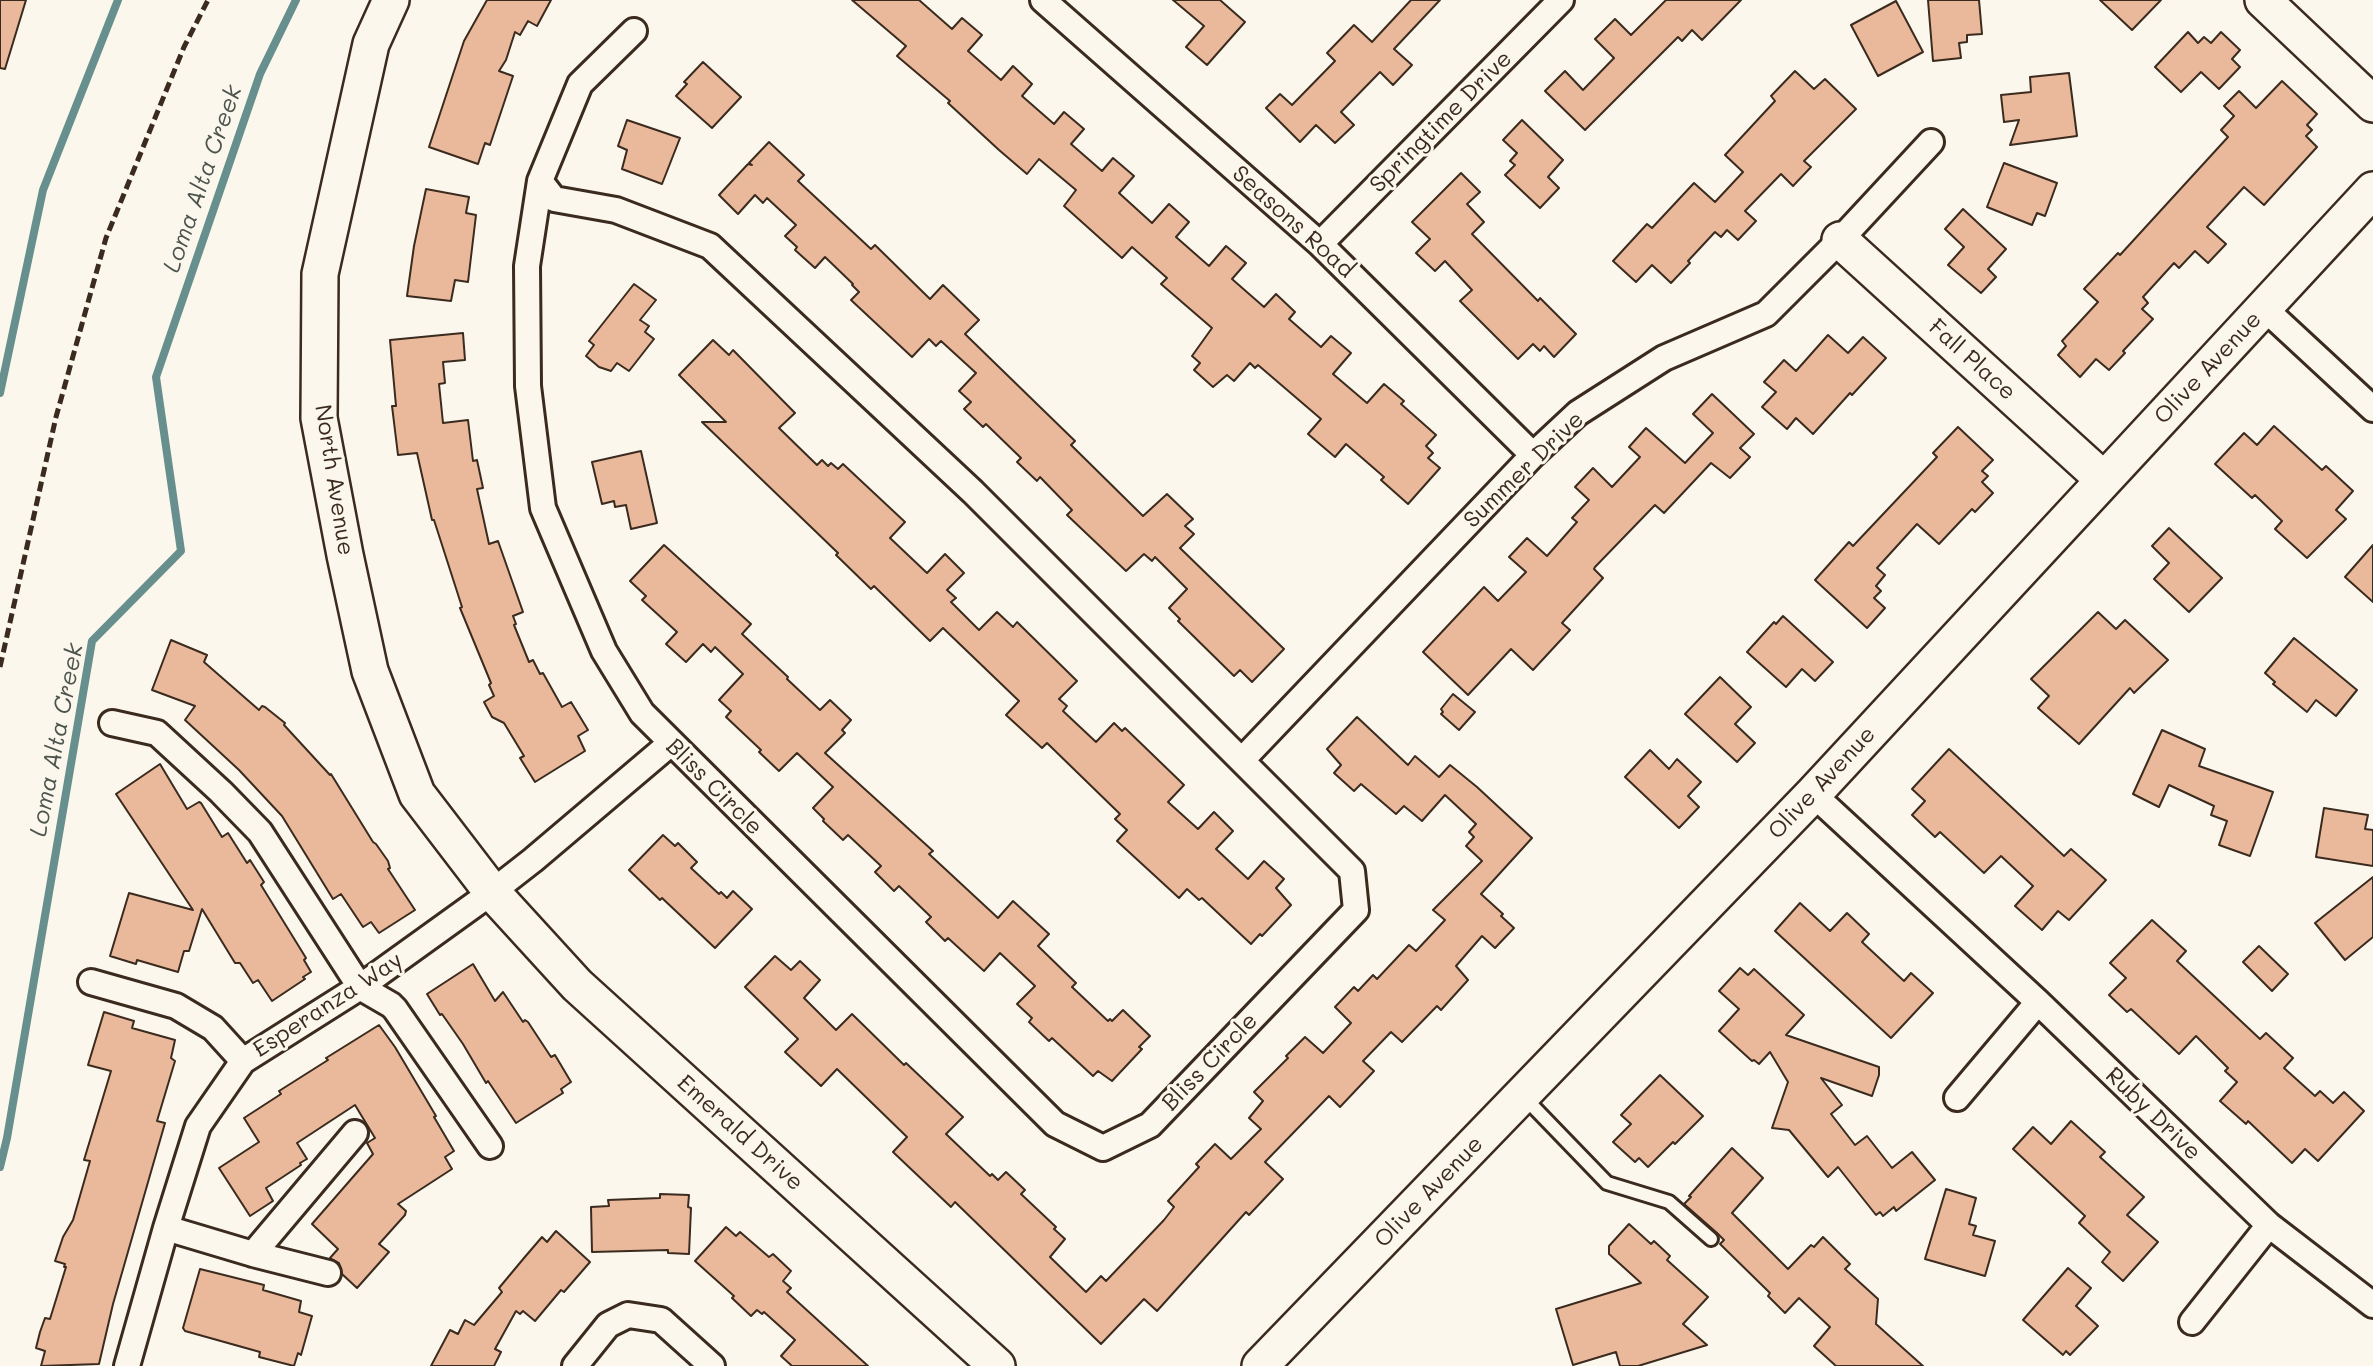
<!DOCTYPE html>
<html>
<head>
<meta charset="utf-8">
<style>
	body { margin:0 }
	canvas { display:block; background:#fbf7ec }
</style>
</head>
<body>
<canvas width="2373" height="1366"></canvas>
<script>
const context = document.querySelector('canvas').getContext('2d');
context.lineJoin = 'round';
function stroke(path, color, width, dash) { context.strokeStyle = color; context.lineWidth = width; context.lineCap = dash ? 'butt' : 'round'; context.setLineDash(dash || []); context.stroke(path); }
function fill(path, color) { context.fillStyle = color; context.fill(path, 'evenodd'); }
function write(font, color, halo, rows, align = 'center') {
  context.font = font + ' Mali,sans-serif'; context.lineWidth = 6; context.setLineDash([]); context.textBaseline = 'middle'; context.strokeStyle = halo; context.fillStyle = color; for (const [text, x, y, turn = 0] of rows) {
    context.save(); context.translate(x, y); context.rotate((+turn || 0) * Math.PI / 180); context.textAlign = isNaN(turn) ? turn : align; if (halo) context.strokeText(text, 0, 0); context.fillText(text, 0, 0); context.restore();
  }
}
const stream = new Path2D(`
	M0 393 43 190 118 0
	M0 1167 7 1138 92 641 181 551 156 377 260 74 296 0`);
const building = new Path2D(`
	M0 0H26L5 69 0 68Z
	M487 0H551L537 26 528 21 520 35 515 32 506 60 499 71 513 76 490 145 485 143 478 164 429 147 464 41Z
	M852 0H919L952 29 962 18 982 35 968 51 1001 80 1013 66 1032 84 1022 96 1054 124 1064 112 1084 129 1071 144 1102 171 1113 158 1134 176 1119 193 1152 223 1169 204 1189 222 1176 237 1209 266 1226 246 1246 263 1232 279 1264 307 1276 294 1295 312 1289 319 1321 347 1331 336 1351 353 1333 374 1367 403 1384 384 1404 401 1401 404 1436 435 1426 446 1433 453 1428 458 1440 468 1408 504 1381 480 1384 477 1346 444 1335 457 1308 434 1321 419 1258 365 1255 368 1250 363 1234 381 1227 375 1213 387 1194 370 1200 363 1192 356 1212 328 1161 284 1167 278 1132 247 1122 258 1064 206 1076 190 1039 159 1027 174 999 150 948 103 950 101 897 56 906 46Z
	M1173 0H1220L1245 22 1207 65 1186 47 1204 26Z
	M1411 0H1440L1394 49 1412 65 1393 85 1380 72 1341 112 1354 125 1335 143 1316 125 1300 142 1266 108 1280 94 1292 105 1335 61 1327 53 1354 25 1372 42Z
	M1666 0H1741L1702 40 1692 30 1682 41 1678 37 1585 130 1545 91 1565 71 1583 90 1614 58 1595 39 1615 19 1631 35Z
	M1928 0H1979L1982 34 1967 35V42L1959 43 1961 58 1933 61Z
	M2100 0H2161L2132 30Z
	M1896 1 1923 52 1878 76 1851 25Z
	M2188 32 2198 43 2204 37 2211 43 2221 32 2240 50 2232 59 2240 67 2219 89 2201 72 2181 92 2155 67Z
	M703 62 741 97 712 128 676 96 687 84 684 82Z
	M1795 71 1814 89 1825 79 1856 109 1804 161 1811 167 1793 186 1781 174 1745 211 1756 221 1738 240 1727 230 1721 237 1715 232 1688 261 1690 263 1671 283 1652 265 1636 282 1613 261 1647 224 1652 228 1694 183 1715 202 1743 172 1725 155 1775 101 1771 96Z
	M2069 73 2077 136 2010 145 2019 120 2004 122 2001 95 2031 92 2030 77Z
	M2282 81 2317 114 2307 125 2312 130 2306 136 2317 147 2264 205 2244 187 2207 227 2226 244 2208 263 2195 251 2179 268 2174 263 2143 297 2148 303 2142 309 2153 319 2123 351 2125 353 2109 370 2096 359 2080 377 2058 355 2066 346 2062 341 2098 302 2084 289 2118 253 2120 255 2228 137 2221 130 2234 116 2224 106 2239 91 2256 108Z
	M627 120 680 138 662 184 622 169 627 150 618 146Z
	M1522 120 1563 160 1548 177 1559 188 1540 208 1505 175 1515 165 1510 161 1517 153 1503 140Z
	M769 142 804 175 798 181 871 249 875 245 930 299 943 285 979 320 965 334 1075 441 1071 445 1143 516 1167 494 1193 519 1185 526 1194 534 1180 548 1284 649 1252 682 1240 670 1234 676 1178 621 1180 619 1169 608 1187 589 1155 557 1152 561 1144 554 1126 571 1067 515 1072 510 1040 477 1037 481 1017 462 1021 458 986 424 983 427 964 409 971 402 959 391 976 373 941 341 936 346 929 339 912 357 851 300 859 292 852 285 853 284 825 257 815 268 795 250 797 247 785 236 796 225 767 198 763 203 755 195 738 214 719 195 748 164 752 165 749 163Z
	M2004 163 2057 183 2045 216 2037 213 2032 225 1987 207Z
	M1461 173 1480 192 1467 204 1484 222 1472 234 1538 301 1540 298 1576 334 1554 357 1544 346 1540 351 1533 344 1518 359 1460 301 1472 290 1445 261 1435 271 1416 253 1430 239 1412 222Z
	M426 189 469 197 466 213 476 215 468 282 455 280 451 301 407 296 414 246Z
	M1963 209 2006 249 1988 269 1996 277 1981 293 1948 265 1964 247 1945 229Z
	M634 284 656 300 640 320 649 326 645 332 654 339 629 371 617 363 611 371 599 367 586 356 594 345 589 341Z
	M463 333 465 360 443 362 445 383 439 384 443 423 468 420 473 461 477 460 483 488 477 489 489 544 498 541 523 612 513 616 516 624 514 625 529 662 533 660 540 674 543 673 562 707 571 702 588 730 578 736 585 751 535 782 520 758 524 756 504 723 492 717 484 702 494 696 489 685 491 683 460 608 462 607 434 520H432L417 453 398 455 392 406H396L390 340Z
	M1828 335 1848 353 1863 337 1886 358 1852 395 1850 393 1813 434 1796 418 1787 429 1762 407 1776 392 1764 382 1784 360 1796 371Z
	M713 340 729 355 733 350 795 413 779 428 817 465 822 460 828 466 831 463 838 469 843 464 905 522 890 538 927 573 945 554 964 573 947 590 956 598 951 602 979 630 997 612 1013 627 1017 622 1077 681 1059 699 1067 706 1063 711 1096 742 1114 723 1122 731 1125 728 1184 785 1168 802 1198 829 1214 812 1233 831 1216 849 1248 879 1264 861 1284 879 1276 888 1291 905 1262 936 1260 934 1251 944 1202 898 1199 900 1187 889 1179 898 1117 841 1127 830 1115 819 1120 814 1047 743 1042 748 1006 715 1019 701 943 628 930 641 874 586 871 589 836 555 838 553 702 422H726L679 375Z
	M1712 394 1754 434 1740 448 1750 457 1730 478 1711 463 1664 513 1655 505 1595 567 1594 569 1603 578 1562 623 1570 630 1533 670 1511 649 1468 695 1423 652 1484 587 1498 601 1526 572 1509 557 1527 538 1547 556 1577 522 1572 518 1589 500 1575 487 1593 468 1612 487 1640 457 1629 447 1646 428 1685 463 1713 433 1693 414Z
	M2274 426 2322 470 2326 466 2353 491 2336 510 2346 519 2307 558 2275 529 2282 521 2255 495 2252 498 2215 464 2244 433 2257 445Z
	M1958 427 1993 460 1982 471 1988 476 1982 482 1993 493 1975 512 1972 509 1939 544 1917 524 1877 568 1885 575 1876 586 1881 591 1874 598 1885 608 1867 628 1815 580 1849 542 1853 546 1937 457 1933 453Z
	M641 451 657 523 631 529 626 505 615 507 614 501 602 504 592 462Z
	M2169 528 2222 578 2189 612 2154 579 2169 563 2152 546Z
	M664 545 751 624 742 634 788 677 787 679 820 710 830 700 851 720 842 730 845 733 825 753 933 851 929 854 998 918 1013 901 1049 934 1038 946 1076 983 1072 987 1108 1021 1110 1019 1112 1021 1123 1010 1150 1036 1139 1047 1142 1049 1112 1081 1098 1071 1093 1076 1052 1038 1049 1041 1029 1022 1032 1018 1017 1004 1035 986 1000 953 984 971 948 938 945 941 926 922 931 917 899 886 894 891 875 872 881 866 848 835 843 840 823 821 824 819 813 808 833 787 797 753 779 771 759 752 761 750 726 717 731 711 719 700 743 674 715 647 711 652 703 644 686 662 666 644 677 632 642 600 646 596 630 581Z
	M2373 545V602L2345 577Z
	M2098 612 2116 629 2125 620 2168 660 2134 693 2130 688 2079 744 2038 708 2049 696 2031 679Z
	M1783 616 1833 662 1815 681 1802 669 1786 687 1747 652 1774 622 1776 624Z
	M2294 638 2357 690 2336 716 2316 700 2307 712 2273 684 2275 682 2265 673Z
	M171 640 207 655 204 662 259 710 262 706 265 707 285 723 284 725 330 775 331 774 373 842 376 844 388 861 390 868 388 869 415 910 379 933 371 922 363 927 341 894 333 899 282 816 239 770 185 720 195 706 152 690Z
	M1720 677 1751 707 1735 724 1755 743 1737 762 1685 714Z
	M1453 694 1475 712 1459 730 1441 714 1443 712 1441 709Z
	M1357 717 1408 765 1415 756 1439 777 1450 765 1477 787 1532 838 1481 894 1503 914 1501 916 1514 928 1495 948 1482 936 1456 966 1468 980 1441 1010 1437 1006 1402 1042 1391 1032 1363 1061 1374 1071 1340 1107 1329 1096 1265 1162 1283 1179 1249 1215 1246 1212 1157 1311 1144 1299 1101 1344 955 1202 951 1207 893 1152 907 1137 837 1069 821 1086 785 1052 798 1039 745 987 775 956 791 970 800 961 820 980 804 998 836 1030 852 1014 904 1065 906 1063 963 1117 946 1134 990 1176 992 1174 998 1180 1006 1172 1025 1190 1021 1194 1056 1227 1054 1229 1065 1239 1050 1257 1086 1292 1101 1276 1106 1281 1164 1220 1174 1207 1168 1201 1199 1167 1196 1164 1215 1144 1231 1159 1261 1129 1249 1118 1263 1101 1254 1092 1288 1058 1286 1056 1305 1037 1323 1053 1351 1023 1335 1007 1354 987 1358 991 1373 975 1377 979 1409 945 1416 951 1445 920 1433 910 1482 861 1466 846 1474 837 1469 832 1476 824 1445 795 1422 821 1404 806 1396 814 1361 784 1354 791 1334 773 1341 765 1327 749Z
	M2162 730 2205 749 2199 766 2273 792 2250 856 2219 845 2227 821 2211 815 2214 806 2169 785 2159 807 2133 794Z
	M1949 749 2064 856 2071 849 2106 880 2069 920 2058 911 2042 930 2015 906 2033 886 2001 856 1984 873 1940 832 1935 837 1912 815 1925 801 1912 789Z
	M1650 750 1669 769 1677 759 1701 782 1688 796 1699 807 1679 828 1625 777Z
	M160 764 187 809 199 802 201 803 222 837 228 833 247 863 250 860 264 882 261 885 306 958 304 960 311 972 303 977 305 979 272 1001 258 980 253 983 240 963H235L202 909 189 951H184L178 972 137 960 136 964 110 956 129 893 193 910 116 794Z
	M2324 808 2368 815 2365 829 2373 830V866L2316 857Z
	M663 835 675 846 678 843 697 862 691 868 719 894 721 892 727 898 733 891 752 909 715 948 662 898 660 900 629 870Z
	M2373 877V937L2345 960 2315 923Z
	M1800 903 1830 931 1847 913 1869 934 1862 942 1904 981 1911 973 1933 993 1891 1038 1775 931Z
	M2152 920 2186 951 2177 961 2260 1039 2266 1033 2293 1058 2284 1068 2315 1096 2320 1091 2333 1103 2344 1092 2364 1111 2318 1161 2305 1149 2292 1163 2248 1121 2246 1124 2220 1101 2237 1082 2225 1071 2228 1068 2196 1036 2179 1054 2131 1009 2127 1012 2109 995 2126 978 2110 963Z
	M2259 946 2288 974 2272 991 2243 962Z
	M473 964 495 1001 503 992 523 1022 525 1020 528 1022 551 1057 555 1055 571 1082 561 1089 563 1093 516 1123 488 1081 486 1083 463 1044 442 1014 440 1015 427 994Z
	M1740 968 1748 975 1754 969 1804 1015 1786 1035 1879 1067V1075L1872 1096 1821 1078 1842 1105 1831 1114 1855 1145 1867 1136 1892 1168 1912 1152 1935 1180 1896 1211 1894 1207 1883 1216 1880 1212 1876 1215 1838 1167 1828 1177 1789 1130 1772 1128 1788 1082 1770 1052 1759 1064 1754 1060 1752 1061 1719 1031 1739 1009 1719 991Z
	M104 1012 134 1021 132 1028 175 1040 171 1058 175 1061 157 1121 165 1123 113 1304 99 1364 41 1366 45 1351 36 1348 40 1332 45 1318 50 1319 66 1267H64L65 1264 55 1261 63 1237 73 1220 90 1161 84 1160 111 1071 88 1065Z
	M379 1025 395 1047 436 1116 434 1117 454 1151 445 1157 452 1169 398 1204 406 1211 405 1215 379 1244 389 1252 357 1288 342 1274 339 1263 330 1258 338 1249 312 1224 373 1154 367 1143 375 1138 355 1105 297 1143 307 1159 300 1163 301 1165 266 1188 273 1201 250 1216 219 1168 259 1142 244 1118 281 1094 279 1091 328 1060 326 1058Z
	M1660 1075 1703 1116 1675 1144 1673 1142 1648 1167 1639 1158 1635 1162 1613 1142 1631 1124 1621 1115Z
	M2071 1121 2105 1152 2100 1157 2144 1197 2127 1215 2158 1242 2123 1281 2102 1262 2110 1252 2079 1223 2085 1216 2013 1149 2033 1127 2051 1144Z
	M1732 1148 1763 1178 1732 1213 1788 1269 1811 1245 1814 1247 1823 1237 1850 1264 1845 1269 1878 1299 1876 1324 1923 1366H1836L1814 1346 1830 1327 1799 1298 1785 1313 1768 1296 1770 1293 1720 1244 1724 1240 1717 1233 1684 1204 1691 1197 1689 1196Z
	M1946 1189 1976 1198 1969 1224 1976 1226 1973 1235 1995 1241 1985 1276 1925 1259Z
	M660 1194 689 1195 688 1207 691 1208 689 1254 668 1253V1250L592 1252 591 1207 609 1206 608 1200 660 1198Z
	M1629 1224 1651 1244 1654 1241 1670 1256 1667 1260 1708 1297 1683 1324 1707 1345 1638 1366H1620L1616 1352 1573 1365 1556 1309 1641 1283 1609 1254V1246Z
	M726 1227 736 1236 740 1232 769 1257 773 1254 791 1271 783 1281 791 1288 787 1292 868 1366H792L781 1356 795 1340 764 1312 762 1314 757 1310 751 1316 732 1298 734 1296 695 1261Z
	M556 1231 590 1262 564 1292 561 1290 535 1321 523 1311 520 1314 516 1311 495 1349 501 1352 494 1366H431L450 1330 458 1334 465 1320 474 1325 502 1292 499 1288 524 1258 542 1237 547 1242Z
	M2068 1268 2091 1288 2076 1306 2098 1326 2070 1355 2066 1351 2063 1355 2023 1320Z
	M200 1269 264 1285 263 1290 301 1301 299 1312 312 1316 301 1355 298 1353 294 1366 259 1357 260 1352 185 1331 183 1328Z`);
const lane = new Path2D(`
	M1523 1096 1607 1183 1669 1202 1711 1239`);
const street = new Path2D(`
	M1043 0 1320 244 1533 455
	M540 181 554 199 616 210 710 246 973 492 1352 871 1356 910 1150 1125 1103 1148 1055 1124 642 713 604 651 543 508 528 386 527 266 540 181 580 84 634 31
	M1320 244 1561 0
	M2264 308 2373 409
	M112 723 157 733 221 792 260 832 360 987 391 1005 395 1009 490 1146
	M1242 760 1533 455 1578 413 1664 358 1766 314 1840 240 1931 142
	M1813 794 2038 1002 2269 1225 2373 1305
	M91 982 176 1006 213 1028 243 1061
	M1957 1098 2038 1002
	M166 1228 253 1254 328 1273
	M253 1254 355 1133
	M2192 1322 2269 1225
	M127 1366 166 1228 198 1126 243 1061 360 987 492 892 533 860 671 743
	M575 1366 608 1325 628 1315 661 1320 712 1366`);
const secondary = new Path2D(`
	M391 0 371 44 320 274 319 418 345 555 370 671 417 794 492 892 577 985 997 1366
	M2263 0 2373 104
	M1840 240 2104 480
	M1260 1366 1813 794 2373 190`);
const rail = new Path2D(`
	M0 667 56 417 106 238 184 47 208 0`);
const streetNames = [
	["Springtime Drive",1441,122,-45],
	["Seasons Road",1293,222,42],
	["Fall Place",1972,360,42],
	["Olive Avenue",2208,368,-47],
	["Summer Drive",1524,470,-44],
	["North Avenue",334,480,81],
	["Olive Avenue",1822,783,-47],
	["Bliss Circle",714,787,45],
	["Esperanza Way",328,1005,-33],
	["Bliss Circle",1210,1062,-46],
	["Ruby Drive",2153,1114,44],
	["Emerald Drive",740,1133,42],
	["Olive Avenue",1429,1192,-46]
];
const waterNames = [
	["Loma Alta Creek",203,179,-71],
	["Loma Alta Creek",57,740,-79]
];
stroke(stream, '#668f8e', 8);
fill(building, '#eab99b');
stroke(building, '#3b2a1e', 2);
stroke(lane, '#3b2a1e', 18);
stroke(street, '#3b2a1e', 30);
stroke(secondary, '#3b2a1e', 40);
stroke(lane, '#fbf7ec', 12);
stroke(street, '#fbf7ec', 24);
stroke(secondary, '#fbf7ec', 35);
stroke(rail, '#3b2a1e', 5, [10, 5]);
write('23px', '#3b2a1e', '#fbf7ec', streetNames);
write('italic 24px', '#4d544d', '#fbf7ec', waterNames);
</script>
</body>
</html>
